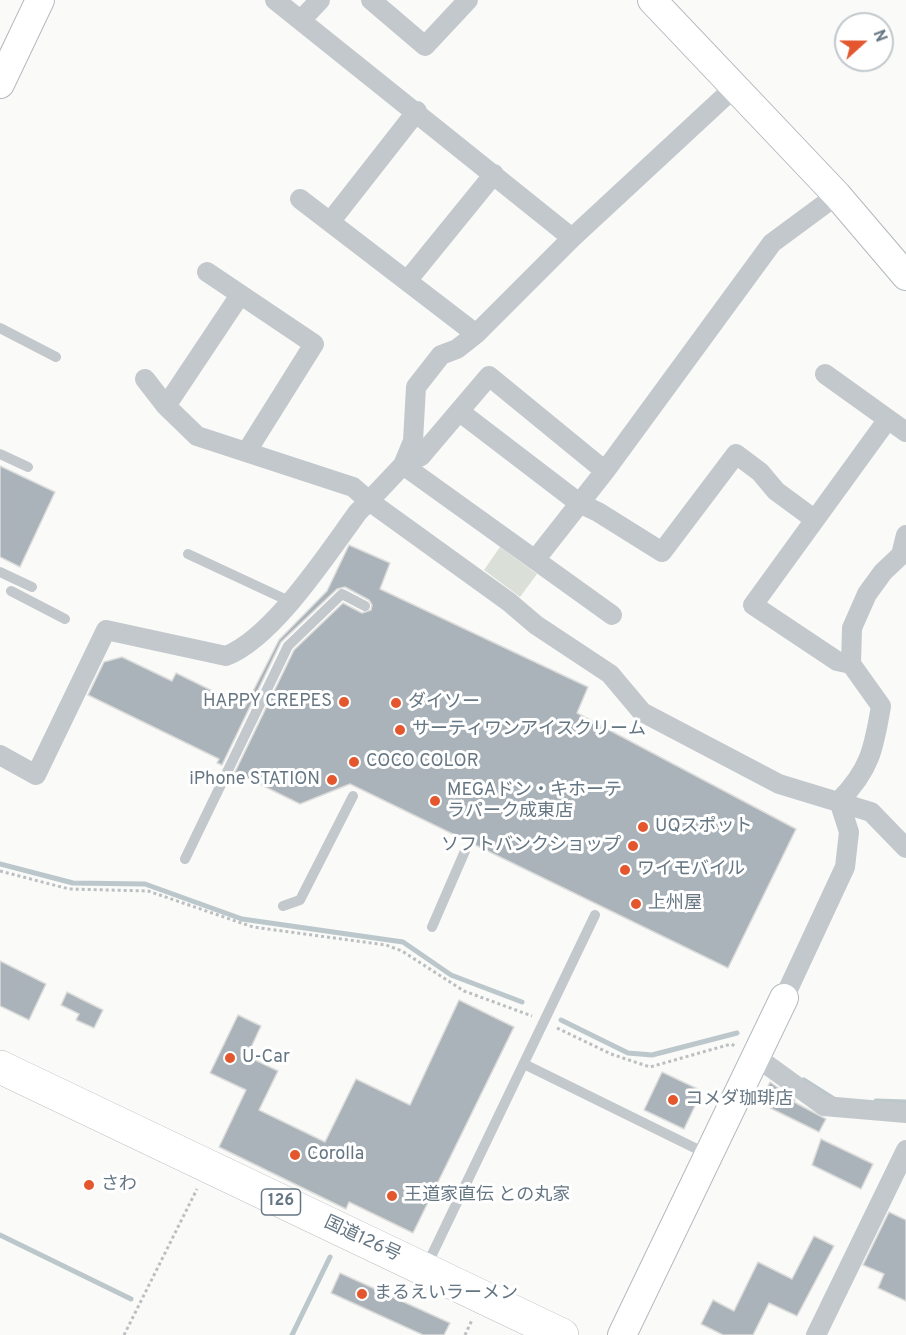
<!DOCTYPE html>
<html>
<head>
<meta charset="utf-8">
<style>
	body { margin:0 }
	#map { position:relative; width:906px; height:1335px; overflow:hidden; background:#fafaf8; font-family:Overpass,sans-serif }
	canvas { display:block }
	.north { position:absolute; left:834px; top:12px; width:60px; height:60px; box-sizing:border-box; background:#fff; border:2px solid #c1c8cd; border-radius:50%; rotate:69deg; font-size:16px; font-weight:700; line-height:24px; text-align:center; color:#657683 }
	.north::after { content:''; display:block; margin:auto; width:21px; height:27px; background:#e4572e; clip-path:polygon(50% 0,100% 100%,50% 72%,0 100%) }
</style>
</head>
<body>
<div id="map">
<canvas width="906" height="1335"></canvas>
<div class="north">N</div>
</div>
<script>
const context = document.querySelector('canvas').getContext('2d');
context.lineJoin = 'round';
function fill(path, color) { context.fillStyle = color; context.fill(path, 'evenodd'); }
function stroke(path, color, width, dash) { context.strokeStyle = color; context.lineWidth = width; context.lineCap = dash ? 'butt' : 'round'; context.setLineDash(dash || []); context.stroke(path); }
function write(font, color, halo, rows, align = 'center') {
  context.font = font + ' Overpass,"Noto Sans JP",sans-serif'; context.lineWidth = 6; context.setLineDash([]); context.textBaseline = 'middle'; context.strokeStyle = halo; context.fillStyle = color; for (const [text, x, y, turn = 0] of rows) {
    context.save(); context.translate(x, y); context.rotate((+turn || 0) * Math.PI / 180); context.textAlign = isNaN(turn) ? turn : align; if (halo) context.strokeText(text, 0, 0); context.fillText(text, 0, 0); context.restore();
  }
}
const green = new Path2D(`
	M500 547 537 574 520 597 484 570Z`);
const stream = new Path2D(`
	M0 864 73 883 145 884 242 919 403 942 451 975 522 1002
	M561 1020 628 1053 652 1055 737 1033
	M804 1080 834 1099
	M876 1101 906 1102
	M0 1235 131 1299
	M292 1335 330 1257`);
const building = new Path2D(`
	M0 466 55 492 20 567 0 557Z
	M349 545 390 563 380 589 588 687 577 713 796 829 728 968 350 784 300 804 235 772 294 650 343 603 362 613 371 610 372 605 369 600 345 587 337 589 281 642 222 765 217 763 219 759 88 695 104 662 122 657 172 681 176 673 245 707 279 640 327 591Z
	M0 961 46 984 29 1020 0 1006Z
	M67 992 103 1010 94 1028 76 1020 79 1014 61 1005Z
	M459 1000 514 1027 413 1233 349 1202 346 1209 219 1147 246 1090 210 1073 238 1015 261 1026 247 1056 278 1071 259 1110 325 1142 356 1079 410 1105Z
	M662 1072 702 1091 684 1129 644 1110Z
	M770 1082 795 1100 794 1102 826 1119 819 1132 760 1103Z
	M821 1139 873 1164 861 1189 812 1165Z
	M889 1212 906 1220V1301L878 1288 884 1274 863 1265Z
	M814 1236 834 1246 797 1316 769 1303 753 1335H723L701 1324 713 1300 734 1311 758 1262 792 1279Z
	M340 1273 450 1323 444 1335H423L331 1293Z`);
const path = new Path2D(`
	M0 871 69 889 148 891 253 927 386 945 402 951 464 991 532 1016
	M557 1028 611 1054 650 1067 731 1044 737 1047
	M124 1335 197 1189
	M465 1335 472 1320`);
const lane = new Path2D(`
	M0 328 56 357
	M0 454 28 467
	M188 554 291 602
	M0 572 32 587
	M11 591 65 619
	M185 859 288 646 342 594 365 606
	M283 906 300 900 353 796
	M432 927 465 851
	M524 1064 707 1154
	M426 1267 595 915`);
const street = new Path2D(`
	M275 0 572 238
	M371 0 425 46 468 0
	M301 20 320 0
	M300 199 476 334
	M330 222 417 111
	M207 272 314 344 247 451
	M407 281 494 174
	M825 374 906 432
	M145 379 166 406 197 436 353 487 369 501 403 465 413 441 416 387 441 355 457 349 476 334 572 238 736 86
	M166 406 240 295
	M460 412 579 503 598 512 662 552 736 454 760 472 776 491 814 519
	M605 471 489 376 421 456 403 465 612 615
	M535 560 605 471 772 243 837 195
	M851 664 852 628 867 594 883 572 901 555 906 535
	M0 755 36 775 106 630 226 656C273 638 328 553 358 512L369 501 509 602 536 625 610 674 642 712 779 784 871 812 906 848
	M839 801C870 770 874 748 881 706L851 664 837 661 753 605 888 419
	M784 998 845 867 849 832 839 801
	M755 1056 824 1106 906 1113
	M816 1335 906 1150`);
const secondary = new Path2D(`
	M652 0 837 195 906 276
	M0 84 40 0
	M622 1335 784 998`);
const highway = new Path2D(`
	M0 1067 562 1335`);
const markers = [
	[344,702,6,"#e4572e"],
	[396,703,6,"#e4572e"],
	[400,730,6,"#e4572e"],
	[354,762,6,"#e4572e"],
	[332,780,6,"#e4572e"],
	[435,801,6,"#e4572e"],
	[643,827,6,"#e4572e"],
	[633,846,6,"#e4572e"],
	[625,870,6,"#e4572e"],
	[636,904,6,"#e4572e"],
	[230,1058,6,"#e4572e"],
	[673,1100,6,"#e4572e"],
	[295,1155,6,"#e4572e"],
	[89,1185,6,"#e4572e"],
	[392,1196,6,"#e4572e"],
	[362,1294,6,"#e4572e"]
];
const shields = [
	[281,1202,39]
];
const shieldNames = [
	["126",281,1202]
];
const poiNames = [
	["HAPPY CREPES",332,702,"right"],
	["ダイソー",408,703],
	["サーティワンアイスクリーム",412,730],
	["COCO COLOR",366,762],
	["iPhone STATION",320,780,"right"],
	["MEGAドン・キホーテ",447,791],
	["ラパーク成東店",447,812],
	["UQスポット",655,827],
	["ソフトバンクショップ",621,846,"right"],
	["ワイモバイル",637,870],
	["上州屋",648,904],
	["U-Car",242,1058],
	["コメダ珈琲店",685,1100],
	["Corolla",307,1155],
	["さわ",101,1185],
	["王道家直伝 との丸家",404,1196],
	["まるえいラーメン",374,1294]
];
const streetNames = [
	["国道126号",362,1240,25]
];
fill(green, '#dadfd7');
stroke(stream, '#bbc7cb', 5);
fill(building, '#aab3b9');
stroke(building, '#dcdcda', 1.5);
stroke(secondary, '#b3babf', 30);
stroke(highway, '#b4b9bd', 34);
stroke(path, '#bbbfc2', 3, [3, 3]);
stroke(lane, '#c3c8cc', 10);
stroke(street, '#c3c8cc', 20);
stroke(secondary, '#fff', 28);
stroke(highway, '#fff', 33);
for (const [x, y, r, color] of markers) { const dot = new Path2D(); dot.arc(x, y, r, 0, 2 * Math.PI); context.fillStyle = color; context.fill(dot); stroke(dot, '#fff', 2); }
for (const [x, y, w] of shields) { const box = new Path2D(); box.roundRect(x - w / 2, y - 13, w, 26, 4.5); context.fillStyle = '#fff'; context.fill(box); stroke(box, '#657683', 1.5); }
write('bold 16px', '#657683', null, shieldNames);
write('18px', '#657683', '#fff', poiNames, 'left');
write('18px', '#657683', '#fff', streetNames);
</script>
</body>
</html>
